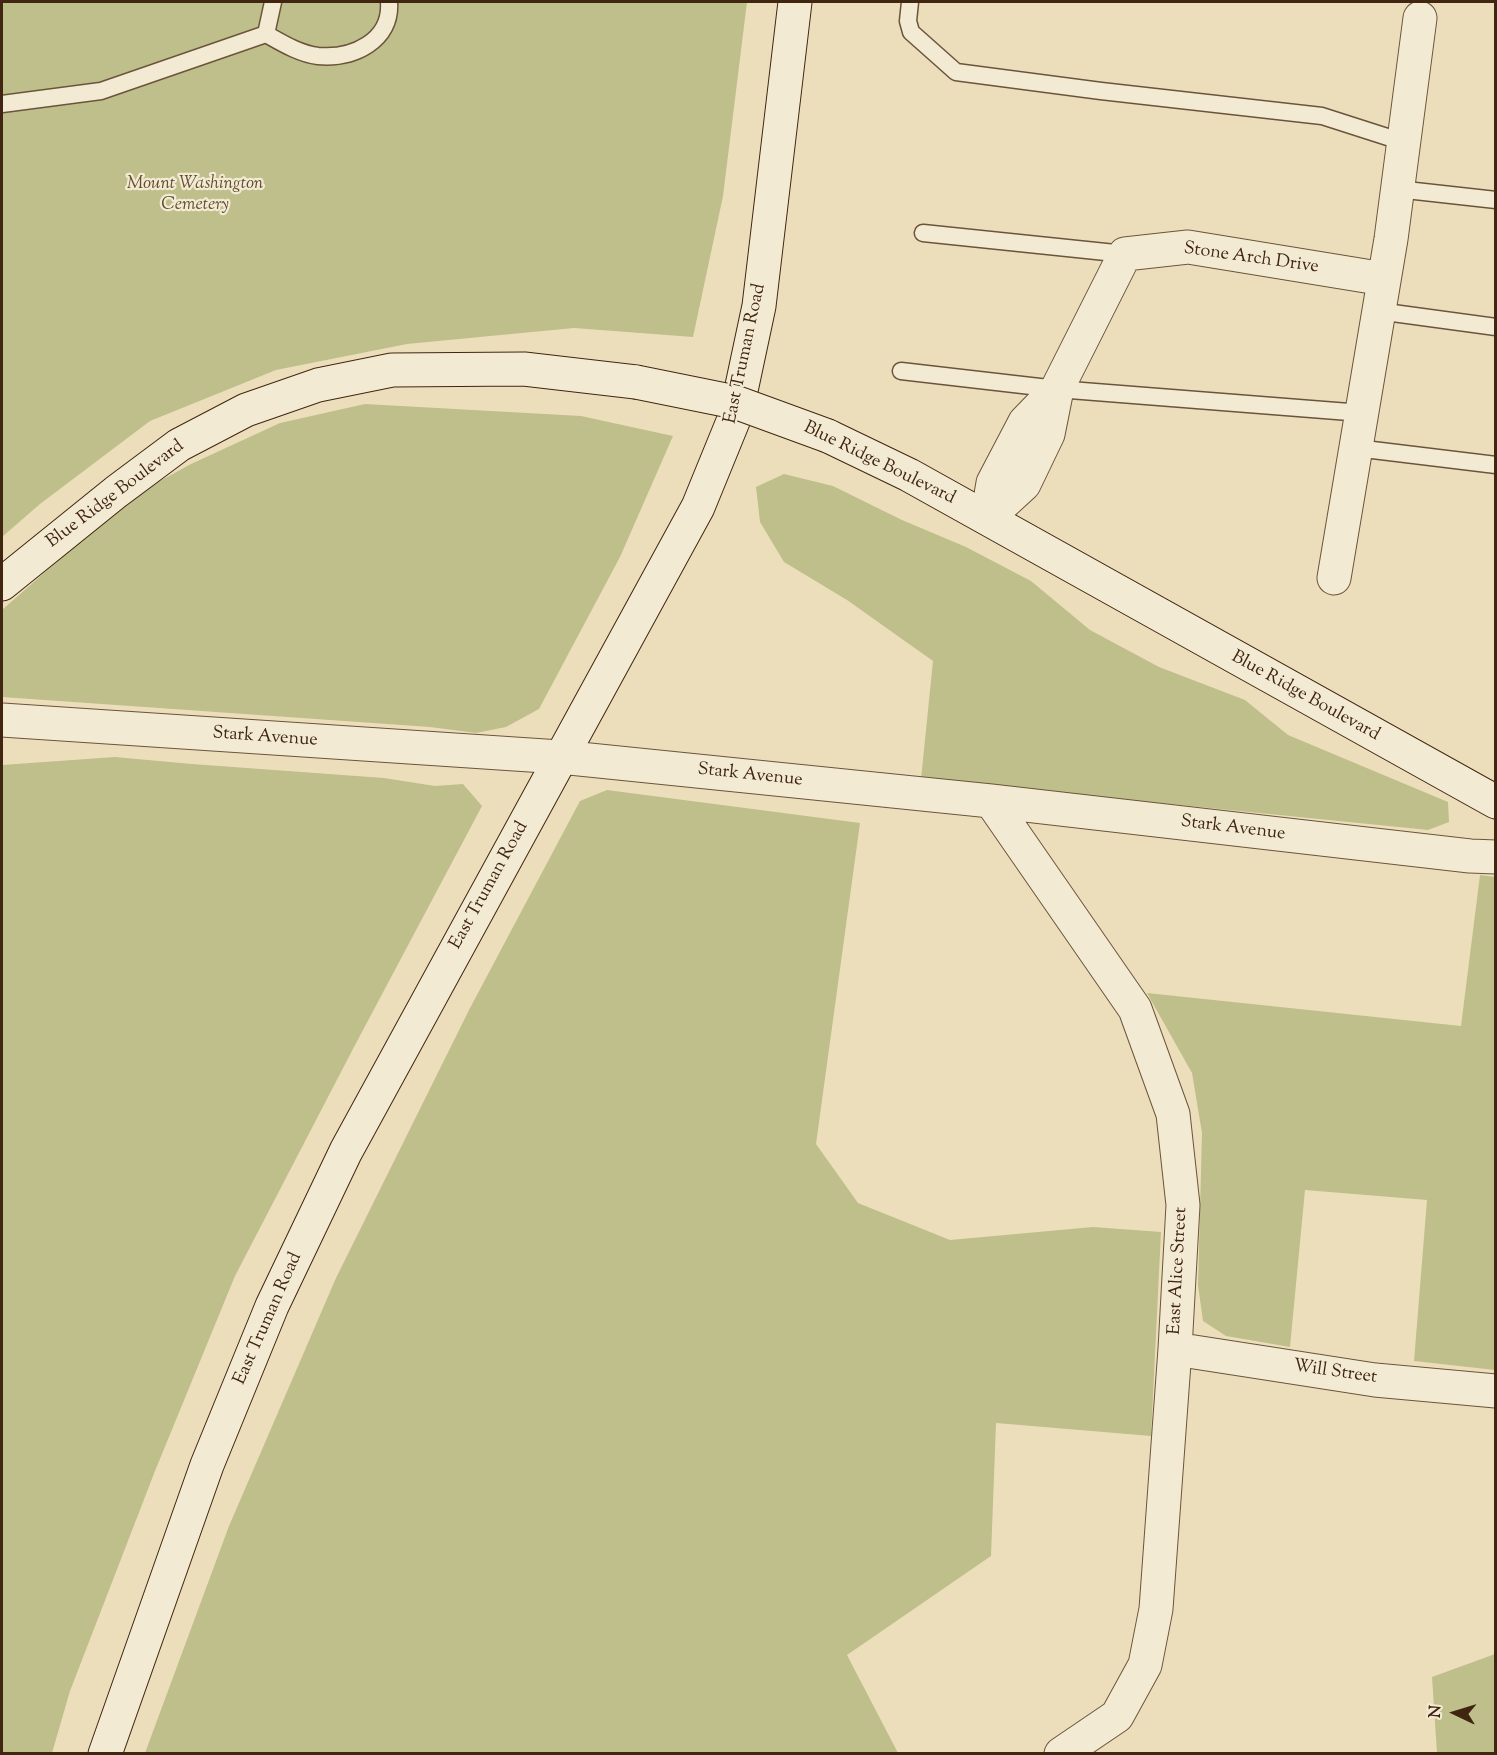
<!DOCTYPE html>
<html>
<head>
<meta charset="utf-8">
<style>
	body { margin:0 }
	#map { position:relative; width:1497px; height:1755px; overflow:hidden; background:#eddebb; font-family:"Sorts Mill Goudy",serif }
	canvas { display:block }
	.frame { position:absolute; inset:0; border:3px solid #402610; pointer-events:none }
	.north { position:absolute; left:1425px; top:1683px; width:60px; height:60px; -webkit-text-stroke:4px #f3ead3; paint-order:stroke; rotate:274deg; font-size:16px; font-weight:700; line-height:24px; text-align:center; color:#402610 }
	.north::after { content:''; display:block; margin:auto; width:21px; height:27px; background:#402610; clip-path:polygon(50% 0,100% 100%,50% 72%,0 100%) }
</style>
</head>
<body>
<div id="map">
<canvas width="1497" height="1755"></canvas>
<div class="frame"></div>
<div class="north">N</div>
</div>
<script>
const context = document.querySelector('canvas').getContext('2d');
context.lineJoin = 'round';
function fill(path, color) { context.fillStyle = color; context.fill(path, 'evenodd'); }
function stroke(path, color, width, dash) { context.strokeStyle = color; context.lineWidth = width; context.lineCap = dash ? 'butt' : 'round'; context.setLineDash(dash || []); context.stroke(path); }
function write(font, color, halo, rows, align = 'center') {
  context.font = font + ' "Sorts Mill Goudy",serif'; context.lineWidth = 4.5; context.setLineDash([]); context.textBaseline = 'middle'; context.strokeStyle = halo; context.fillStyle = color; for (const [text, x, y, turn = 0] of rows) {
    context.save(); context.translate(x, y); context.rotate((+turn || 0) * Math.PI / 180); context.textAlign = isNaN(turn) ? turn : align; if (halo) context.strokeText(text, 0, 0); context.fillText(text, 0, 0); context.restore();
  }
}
const green = new Path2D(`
	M2 2H747L723 196 693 337 574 328 407 344 276 370 150 421 40 504 2 537Z
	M365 404 581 416 673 436 620 557 539 709 506 727 476 733 430 727 2 697V610L129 498 191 464 280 423Z
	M784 474 833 486 902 520 966 547 1031 581 1090 630 1159 667 1245 700 1288 735 1448 802 1449 822 1428 830 921 779 933 661 847 600 784 562 760 522 756 487Z
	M115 757 192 764 384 778 435 786 463 784 482 806 354 1047 235 1276 155 1471 70 1691 52 1753H2V765Z
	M607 790 860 823 816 1144 858 1203 950 1240 1093 1227 1161 1232 1151 1436 996 1423 991 1556 847 1655 898 1753H145L229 1526 336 1278 470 1008 580 801Z
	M1480 875 1496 877 1495 1370 1414 1361 1427 1200 1305 1190 1290 1347 1226 1336 1203 1321 1198 1285 1202 1133 1192 1073 1147 993 1461 1026Z
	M1495 1654V1753H1437L1432 1677Z`);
const service = new Path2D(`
	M910 2 908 21 911 32 956 72 1101 91 1322 116 1403 142
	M266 34 273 2
	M2 104 101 91 266 34C282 43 300 54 318 56 353 59 392 41 389 2
	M1397 189 1496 200
	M923 233 1125 254
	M1378 311 1496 327
	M901 371 1057 389 1362 413
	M1356 448 1496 465`);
const minor = new Path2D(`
	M987 518 1024 484 1048 434 1057 389 1125 254 1188 247 1384 279
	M987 518 993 483 1025 422 1057 389
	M1334 578 1391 239 1420 18
	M2 720 560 757 991 801 1470 856 1496 857
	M991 801 1135 1009 1173 1114 1183 1205 1175 1349 1156 1609 1145 1665 1117 1716 1061 1754
	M1175 1349 1375 1380 1496 1391`);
const secondary = new Path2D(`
	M828 436 909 475 1496 802
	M2 584 116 492 179 445 246 410 318 385 392 370 524 369 636 382
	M105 1754 207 1465 272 1306 346 1151 698 507 736 414 759 306 795 2`);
const secondaryBridge = new Path2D(`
	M636 382 735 402 828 436`);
const parkNames = [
	["Mount Washington",195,185],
	["Cemetery",195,206]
];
const streetNames = [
	["Stone Arch Drive",1251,259,8],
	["East Truman Road",746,354,-78],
	["Blue Ridge Boulevard",879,464,26],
	["Blue Ridge Boulevard",116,495,-37],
	["Blue Ridge Boulevard",1305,697,29],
	["Stark Avenue",265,738,4],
	["Stark Avenue",750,776,6],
	["Stark Avenue",1233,829,7],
	["East Truman Road",490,886,-61],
	["East Alice Street",1179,1271,-87],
	["East Truman Road",269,1319,-66],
	["Will Street",1335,1373,8]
];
fill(green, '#bfbf8b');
stroke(service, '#6b543b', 19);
stroke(minor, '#6b543b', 35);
stroke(secondary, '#402610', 35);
stroke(service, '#f3ead3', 16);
stroke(minor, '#f3ead3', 33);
stroke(secondary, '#f3ead3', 33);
stroke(secondaryBridge, '#402610', 35, []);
stroke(secondaryBridge, '#f3ead3', 33);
write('italic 18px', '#604c2f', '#f3ead3', parkNames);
write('18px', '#402610', '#f3ead3', streetNames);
</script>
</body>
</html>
